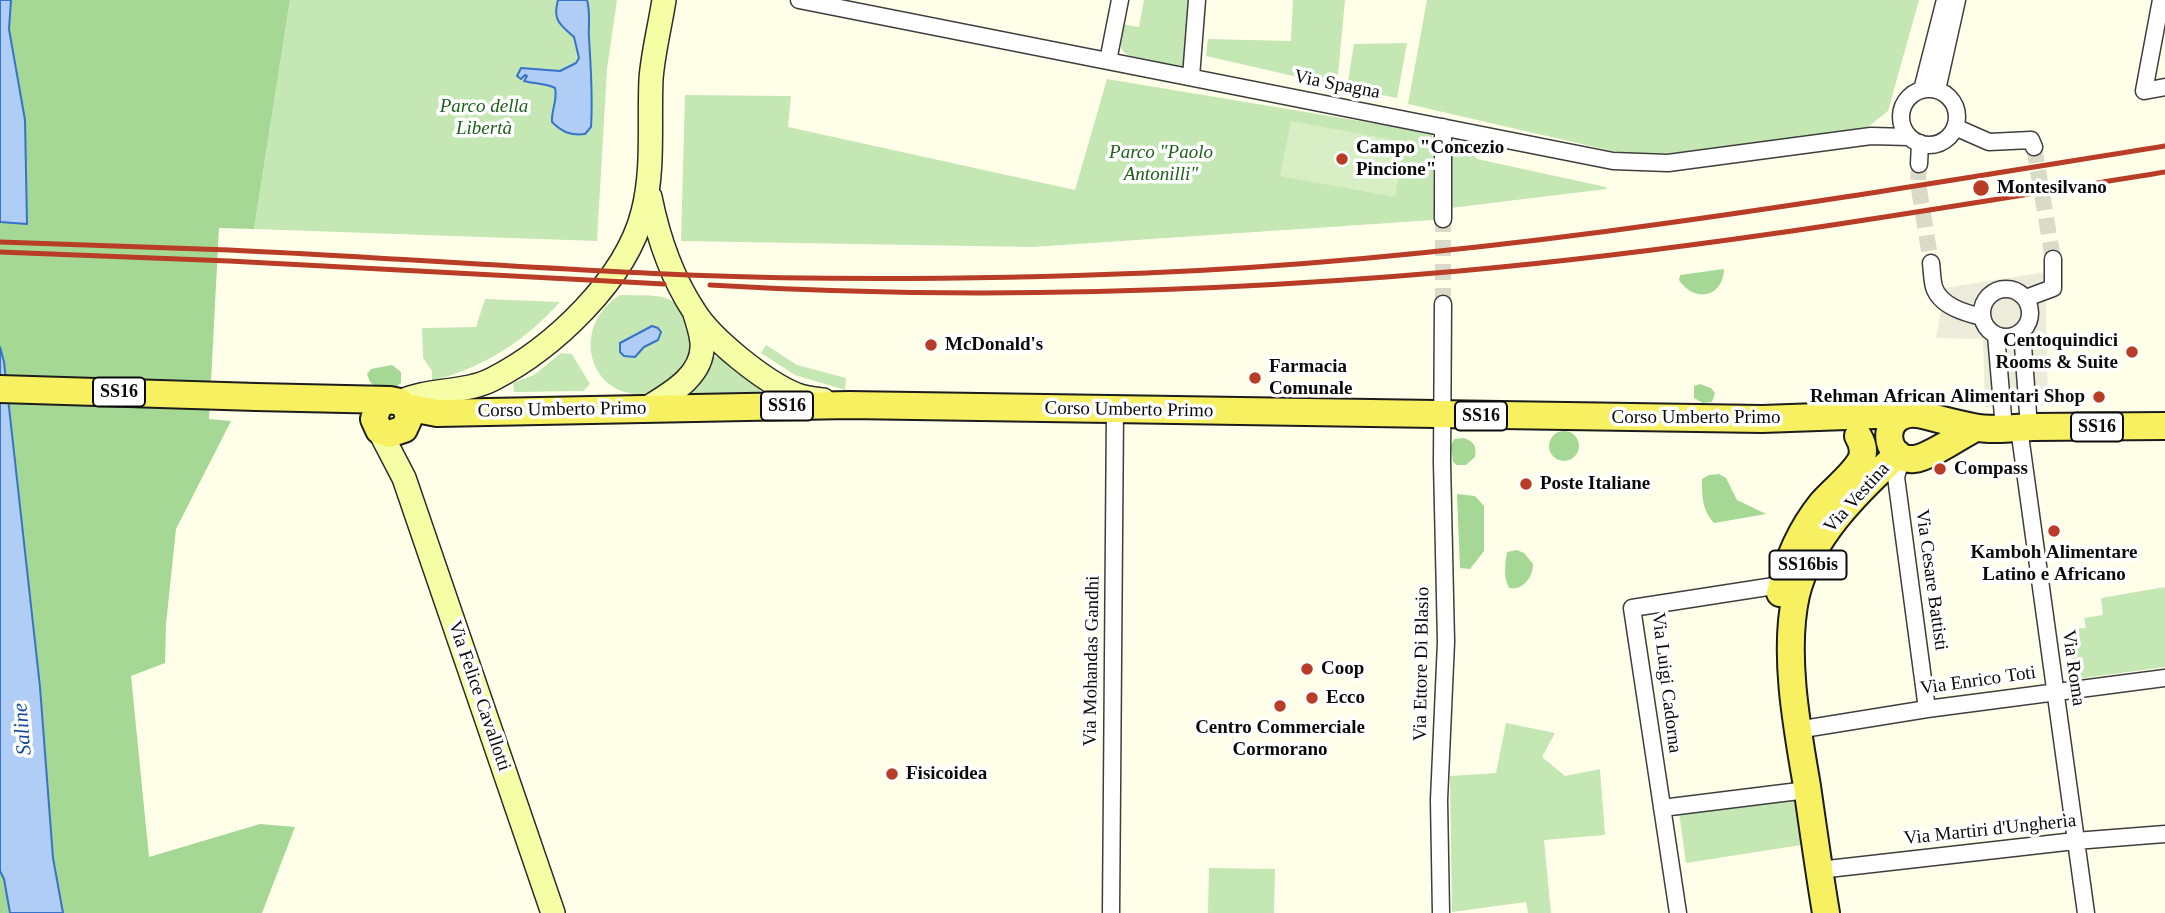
<!DOCTYPE html>
<html>
<head>
<meta charset="utf-8">
<style>
	body { margin:0 }
	canvas { display:block; background:#ffffe9 }
</style>
</head>
<body>
<canvas width="2165" height="913"></canvas>
<script>
const context = document.querySelector('canvas').getContext('2d');
context.lineJoin = 'round';
function fill(path, color) { context.fillStyle = color; context.fill(path, 'evenodd'); }
function stroke(path, color, width, dash) { context.strokeStyle = color; context.lineWidth = width; context.lineCap = dash ? 'butt' : 'round'; context.setLineDash(dash || []); context.stroke(path); }
function write(font, color, halo, rows, align = 'center') {
  context.font = font + ' Georgia,serif'; context.lineWidth = 7; context.setLineDash([]); context.textBaseline = 'middle'; context.strokeStyle = halo; context.fillStyle = color; for (const [text, x, y, turn = 0] of rows) {
    context.save(); context.translate(x, y); context.rotate((+turn || 0) * Math.PI / 180); context.textAlign = isNaN(turn) ? turn : align; if (halo) context.strokeText(text, 0, 0); context.fillText(text, 0, 0); context.restore();
  }
}
const green = new Path2D(`
	M290 0H617L607 69 597 241 254 229Z
	M1144 0H1188L1184 69C1170 66 1125 62 1121 47 1119 41 1122 30 1122 24L1139 27Z
	M1293 0H1345L1337 86 1206 56 1208 39 1291 41Z
	M1427 0H1919L1888 111 1864 130 1638 157 1408 104Z
	M1407 43 1397 98 1347 88 1354 44Z
	M1107 79 1432 133 1434 220 1032 247 681 241 685 95 791 96 788 127 1075 190Z
	M1457 139 1464 141 1477 159 1606 187 1607 189 1450 208V145Z
	M620 295C660 296 683 290 690 337 692 347 692 359 686 368 681 373 674 377 669 381 664 385 657 392 651 393 591 404 567 328 620 295ZM652 326 658 340 644 347 635 357 625 341Z
	M485 299 560 302C524 342 484 367 432 381V371L423 358 422 328 476 327Z
	M766 345 797 365 846 378 845 390 795 375 761 353Z
	M561 353 572 354 590 384 583 391 514 392 513 383 534 375Z
	M725 356 761 389 757 397H695L690 390 707 369 714 357Z
	M2165 587V667L2076 679 2071 629 2086 628 2084 618 2103 615 2101 598Z
	M1506 723 1555 733 1542 757 1565 776 1600 769 1605 835 1544 840 1551 913H1528L1526 902 1452 912 1450 776 1496 773Z
	M1793 794 1801 845 1686 863 1679 812Z
	M1209 868 1275 869 1274 913H1208Z`);
const forest = new Path2D(`
	M11 0H290L254 229 219 228 209 419 231 421 176 529 166 624 165 663 131 676 149 857 260 824 295 827 262 913H63L53 858 40 687 4 363 0 347V222L26 224 25 120 9 29Z
	M1724 269C1723 298 1694 303 1679 280L1680 275Z
	M392 365 401 372V383L393 389 379 390 370 382 367 374 371 369Z
	M1700 384 1711 388 1715 393 1712 402 1703 403 1694 398V386Z
	M1549 446a15 15 0 1 1 30 0a15 15 0 1 1-30 0Z
	M1464 438C1474 442 1477 446 1475 457L1466 465H1457L1453 462 1451 446 1454 439Z
	M1719 474 1726 478 1737 500 1766 514 1714 523C1702 510 1702 496 1702 479L1709 475Z
	M1457 494 1475 496 1484 506V551L1470 569 1460 568Z
	M1517 550 1524 553 1533 564C1533 577 1523 591 1509 588 1503 577 1505 564 1507 552Z
	M0 871 4 879 10 913H0Z`);
const pitch = new Path2D(`
	M1291 121 1405 142 1395 197 1280 176Z`);
const plaza = new Path2D(`
	M2045 272 2048 405 1985 407 1983 339 1936 338 1945 288Z`);
const water = new Path2D(`
	M0 0H11L9 29 25 120 27 224 0 222Z
	M558 0H587C591 14 588 25 589 38 591 68 593 97 591 127L585 134C571 136 562 132 552 122 551 110 558 100 555 88 545 83 535 84 524 81L527 76 525 75 521 79 517 76 521 68 560 71 576 63 579 58 574 37C561 25 552 21 558 0Z
	M652 326 658 328 661 332 658 340 644 347 635 357 624 356 620 352V343Z
	M0 347 4 362 40 687 53 858 63 913H10L4 879 0 871Z`);
const streetTunnel = new Path2D(`
	M2034 147 2053 259
	M1919 164 1918 183 1931 263
	M1443 304V219`);
const street = new Path2D(`
	M799 0 1613 161 1668 163 1871 136 1909 137
	M2161 0 2144 91 2165 87
	M1108 61 1120 0
	M1191 77 1197 0
	M1901 117a28 28 0 1 1 56 0a28 28 0 1 1-56 0Z
	M1922 90 1945 0
	M1937 90 1957 0
	M1955 127 1989 142 2031 140 2034 147
	M1919 164 1920 143
	M1443 219V127
	M1931 263C1932 271 1932 280 1934 287 1940 306 1965 313 1982 317
	M1982 313a24 24 0 1 1 48 0a24 24 0 1 1-48 0Z
	M2026 298 2053 288V259
	M2022 332 2029 427
	M1996 335 2004 428
	M2019 428 2086 913
	M1902 457 1896 477 1927 709
	M1797 730 1927 709 2165 678
	M1662 808 1807 790
	M1819 870 2075 841 2165 834
	M1111 913 1115 409
	M1441 913 1439 800 1446 642 1442 462 1443 304
	M1678 913 1632 608 1774 586 1783 581`);
const secondary = new Path2D(`
	M650 197C658 237 671 276 694 311 711 339 766 383 797 395 804 398 814 399 823 400
	M400 402C429 388 464 394 493 379 553 348 626 280 643 212 654 170 649 123 651 79 653 53 660 26 664 0
	M647 408C670 394 705 375 702 342 701 333 698 323 695 314
	M379 430 404 478 553 913`);
const primary = new Path2D(`
	M0 389 256 397 390 400 400 402 406 407 409 418 404 429 389 434 379 430 374 419 379 404 390 400
	M406 407 437 413 849 405 1762 419 1903 414
	M1975 428C1962 435 1928 458 1914 459 1880 462 1878 402 1927 416 1942 420 1958 424 1973 427 1992 431 2013 428 2032 427 2076 427 2121 426 2165 426
	M1780 593C1787 561 1801 529 1822 503 1834 489 1850 478 1860 462 1865 453 1863 444 1858 436
	M1826 913C1819 871 1813 828 1807 786 1797 728 1783 653 1796 595 1810 538 1856 493 1898 454`);
const rail = new Path2D(`
	M0 242C76 245 153 247 229 250 382 257 535 269 688 275 840 281 994 279 1146 273 1489 259 1827 200 2165 146
	M0 252 229 261 664 284
	M710 285C959 300 1210 293 1459 271 1696 250 1930 210 2165 172`);
const markers = [
	[1342,159,7,"#b83c26"],
	[1981,188,9,"#b83c26"],
	[931,345,7,"#b83c26"],
	[2132,352,7,"#b83c26"],
	[1255,378,7,"#b83c26"],
	[2099,397,7,"#b83c26"],
	[1940,469,7,"#b83c26"],
	[1526,484,7,"#b83c26"],
	[2054,531,7,"#b83c26"],
	[1307,669,7,"#b83c26"],
	[1312,698,7,"#b83c26"],
	[1280,706,7,"#b83c26"],
	[892,774,7,"#b83c26"]
];
const shields = [
	[119,392,52],
	[787,406,52],
	[1481,416,52],
	[2097,427,52],
	[1808,565,77]
];
const shieldNames = [
	["SS16",119,392],
	["SS16",787,406],
	["SS16",1481,416],
	["SS16",2097,427],
	["SS16bis",1808,565]
];
const streetNames = [
	["Via Spagna",1337,85,11],
	["Corso Umberto Primo",562,410,-1],
	["Corso Umberto Primo",1129,410,1],
	["Corso Umberto Primo",1696,418],
	["Via Vestina",1857,498,-48],
	["Via Cesare Battisti",1931,580,82],
	["Via Mohandas Gandhi",1092,661,-89],
	["Via Ettore Di Blasio",1422,664,-89],
	["Via Roma",2073,668,82],
	["Via Enrico Toti",1978,681,-8],
	["Via Luigi Cadorna",1666,683,83],
	["Via Felice Cavallotti",479,696,71],
	["Via Martiri d'Ungheria",1990,830,-6]
];
const parkNames = [
	["Parco della",484,107],
	["Libertà",484,129],
	["Parco \"Paolo",1161,153],
	["Antonilli\"",1161,175]
];
const poiNames = [
	["Campo \"Concezio",1356,148],
	["Pincione\"",1356,170],
	["Montesilvano",1997,188],
	["Centoquindici",2118,341,"right"],
	["Rooms & Suite",2118,363,"right"],
	["McDonald's",945,345],
	["Farmacia",1269,367],
	["Comunale",1269,389],
	["Rehman African Alimentari Shop",2085,397,"right"],
	["Compass",1954,469],
	["Poste Italiane",1540,484],
	["Kamboh Alimentare",2054,553,"center"],
	["Latino e Africano",2054,575,"center"],
	["Coop",1321,669],
	["Ecco",1326,698],
	["Centro Commerciale",1280,728,"center"],
	["Cormorano",1280,750,"center"],
	["Fisicoidea",906,774]
];
const waterNames = [
	["Saline",23,729,-95]
];
fill(green, '#c5e7b4');
fill(forest, '#a5d894');
fill(pitch, '#d8efc6');
fill(plaza, '#edebda');
fill(water, '#afcdf5');
stroke(water, '#3772cb', 2);
stroke(streetTunnel, '#dadac8', 16, [16, 8]);
stroke(street, '#3e3e3e', 19);
stroke(secondary, '#2d2d2d', 26);
stroke(primary, '#1c1c1c', 30);
stroke(street, '#fff', 16);
stroke(secondary, '#f6fea5', 23);
stroke(primary, '#f7f061', 26);
stroke(rail, '#b83c26', 5);
for (const [x, y, r, color] of markers) { const dot = new Path2D(); dot.arc(x, y, r, 0, 2 * Math.PI); context.fillStyle = color; context.fill(dot); stroke(dot, '#fff', 2.5); }
for (const [x, y, w] of shields) { const box = new Path2D(); box.roundRect(x - w / 2, y - 14.5, w, 29, 5); context.fillStyle = '#fff'; context.fill(box); stroke(box, '#0b0b0b', 2); }
write('bold 18px', '#0b0b0b', null, shieldNames);
write('19px', '#0b0b0b', '#fff', streetNames);
write('italic 19px', '#1e611d', '#fff', parkNames);
write('bold 19px', '#0b0b0b', '#fff', poiNames, 'left');
write('italic 21px', '#174799', '#fff', waterNames);
</script>
</body>
</html>
